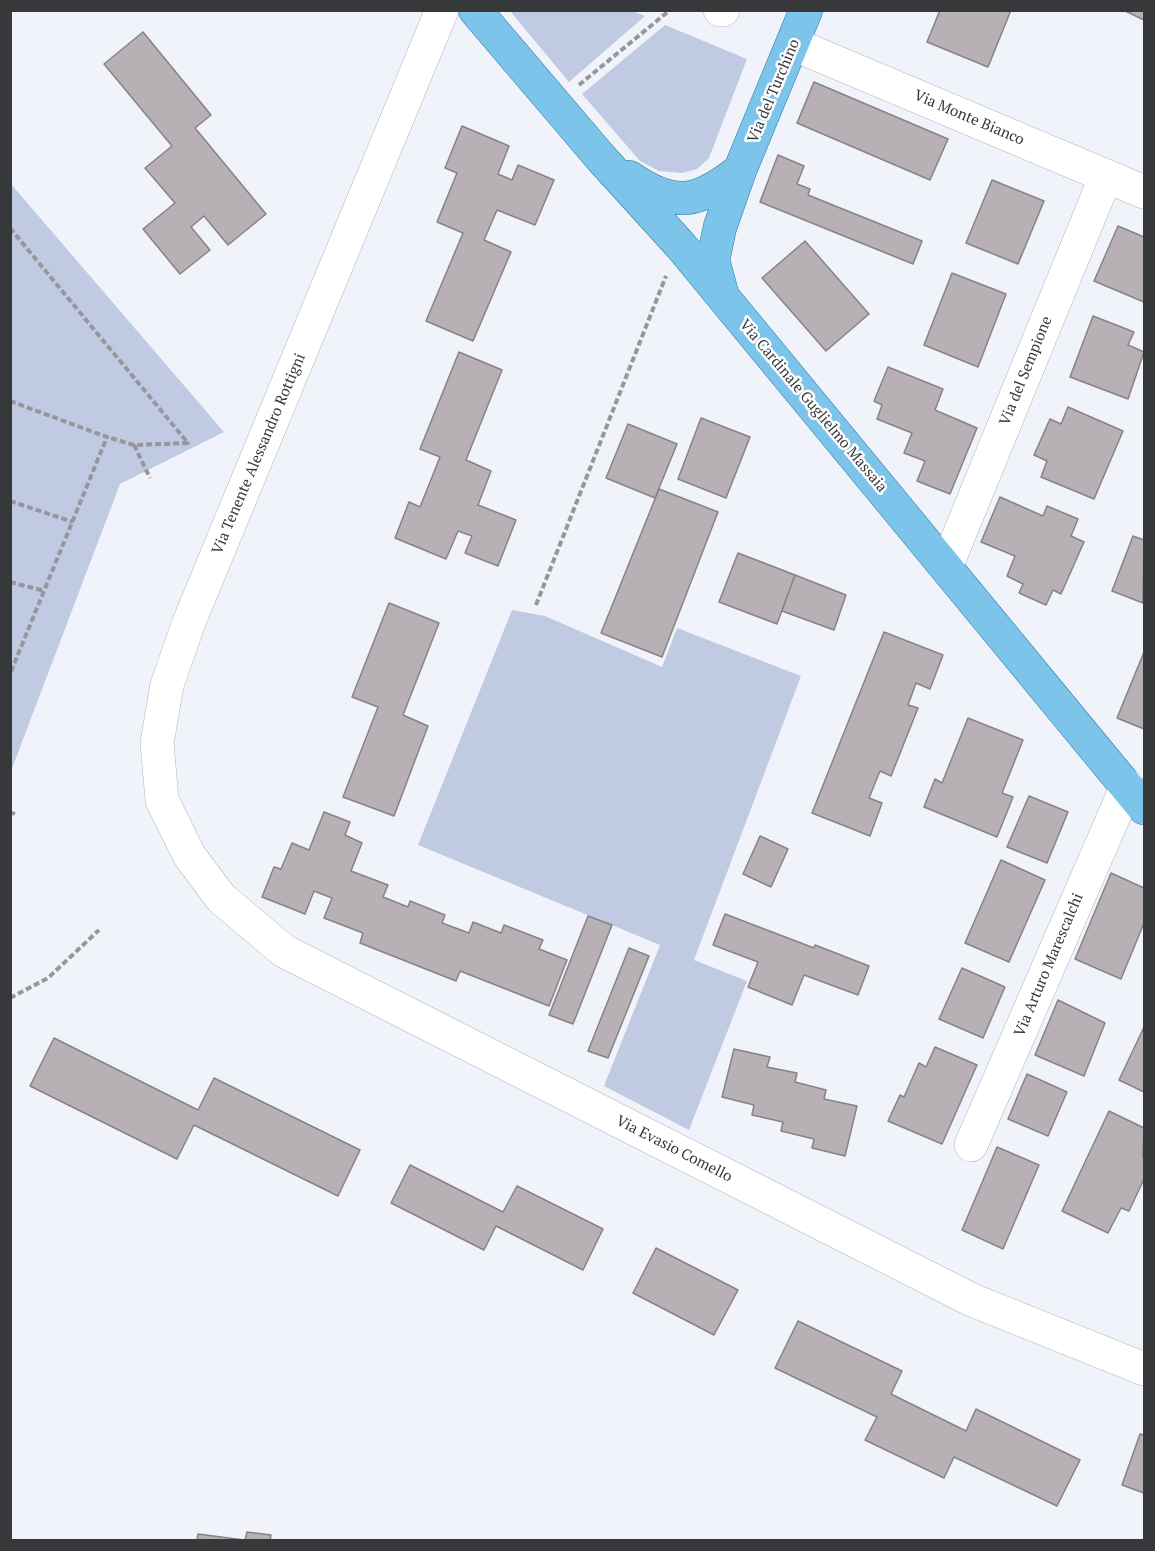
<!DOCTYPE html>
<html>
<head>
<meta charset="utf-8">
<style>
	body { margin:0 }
	#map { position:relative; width:1155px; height:1551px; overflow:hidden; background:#f0f3f9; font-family:"PT Serif",serif }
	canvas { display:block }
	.frame { position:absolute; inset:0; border:12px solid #37383a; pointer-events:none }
</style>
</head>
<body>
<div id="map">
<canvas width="1155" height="1551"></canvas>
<div class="frame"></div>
</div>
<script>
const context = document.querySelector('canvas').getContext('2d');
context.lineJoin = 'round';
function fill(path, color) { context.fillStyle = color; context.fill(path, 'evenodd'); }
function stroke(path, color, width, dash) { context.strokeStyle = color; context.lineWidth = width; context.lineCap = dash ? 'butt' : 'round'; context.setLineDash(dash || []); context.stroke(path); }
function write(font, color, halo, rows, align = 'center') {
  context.font = font + ' "PT Serif",serif'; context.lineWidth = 5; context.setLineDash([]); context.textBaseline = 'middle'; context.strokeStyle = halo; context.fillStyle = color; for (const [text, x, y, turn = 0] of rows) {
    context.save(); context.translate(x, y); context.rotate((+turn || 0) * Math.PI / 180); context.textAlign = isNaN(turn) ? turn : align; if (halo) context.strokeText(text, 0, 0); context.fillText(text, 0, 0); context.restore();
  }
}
const green = new Path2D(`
	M633 11 645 16 569 82 510 11Z
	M665 25 747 59 709 158 697 169 682 173 659 171 640 161 582 94Z
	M11 184 224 432 120 484 11 771Z
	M512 610 545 616 662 667 677 628 801 676 694 960 747 981 689 1130 604 1086 660 945 418 845Z`);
const building = new Path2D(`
	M940 10H1011L988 67 927 42Z
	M1123 10H1144V20Z
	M143 32 211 115 195 128 266 214 228 245 204 216 191 227 210 250 180 274 143 229 175 203 145 168 172 146 104 64Z
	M814 82 948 139 930 180 797 123Z
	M462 126 509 146 498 174 512 180 518 165 554 180 535 225 497 210 484 240 511 252 473 341 426 321 463 233 437 222 457 173 445 168Z
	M778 155 804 166 797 184 810 189 808 195 922 241 913 264 760 202Z
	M992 180 1044 201 1018 264 966 243Z
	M1118 226 1144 237V302L1094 281Z
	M805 241 869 314 826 351 762 278Z
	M952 273 1006 294 978 367 924 345Z
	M1093 316 1134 332 1128 345 1144 352 1128 399 1070 377Z
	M459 352 502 370 466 460 491 471 478 505 516 520 498 566 465 553 472 536 458 531 446 559 395 538 409 502 420 507 440 457 420 449Z
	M888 367 943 389 935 410 977 428 950 494 917 481 925 461 904 453 912 433 877 419 882 405 874 401Z
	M1068 407 1123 431 1094 499 1041 477 1047 461 1034 455 1050 419 1061 424Z
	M701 418 750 437 726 498 678 479Z
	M628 424 677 444 655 498 606 478Z
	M659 489 718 512 662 657 601 633Z
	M1000 497 1043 516 1047 506 1078 519 1071 536 1084 542 1061 594 1053 590 1046 605 1019 593 1023 584 1007 576 1015 556 981 542Z
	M1133 536 1144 540 1143 603 1112 591Z
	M738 553 795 575 777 624 719 602Z
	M795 575 846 595 834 630 782 611Z
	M389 603 439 623 403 715 428 726 394 816 343 797 378 707 352 697Z
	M884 632 943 655 930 689 916 683 908 705 918 708 891 776 880 771 869 798 882 803 870 836 812 813Z
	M1144 652V729L1117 718Z
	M968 718 1023 740 1002 793 1013 797 997 837 924 807 935 779 942 783Z
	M1029 796 1068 812 1047 863 1007 847Z
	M324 812 350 822 345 835 362 843 351 871 388 885 383 897 408 907 410 901 445 915 442 923 469 933 473 922 501 933 504 925 543 940 539 949 567 960 549 1006 460 971 456 981 360 943 363 933 324 918 332 898 314 891 305 914 262 897 274 867 281 869 292 843 309 850Z
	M760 836 788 849 771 887 743 874Z
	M1001 860 1045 880 1009 962 965 943Z
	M1111 873 1144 888V923L1121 979 1075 959Z
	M725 914 814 948 815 945 869 966 858 995 804 975 792 1005 748 987 758 962 713 945Z
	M588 916 612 925 573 1024 549 1015Z
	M629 948 649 956 608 1058 588 1051Z
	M962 968 1005 987 983 1038 939 1019Z
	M1058 1000 1105 1023 1084 1076 1035 1055Z
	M1144 1027V1092L1119 1080Z
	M54 1038 198 1110 214 1078 360 1150 338 1196 194 1125 177 1159 30 1086Z
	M935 1047 977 1065 942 1144 888 1121 900 1095 904 1097 919 1063 926 1067Z
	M734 1049 770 1057 767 1067 797 1073 795 1082 826 1090 824 1099 857 1106 845 1156 812 1148 814 1139 781 1131 783 1122 752 1115 754 1105 722 1097Z
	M1027 1074 1067 1092 1048 1136 1008 1119Z
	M1109 1111 1144 1128 1143 1157 1144 1158V1179L1129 1211 1121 1208 1108 1233 1062 1211Z
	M997 1147 1039 1165 1003 1249 962 1230Z
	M410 1165 503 1212 517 1186 603 1229 583 1270 496 1226 484 1250 391 1203Z
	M656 1248 738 1290 714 1335 633 1293Z
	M798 1321 902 1371 891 1394 966 1431 976 1409 1080 1460 1057 1506 954 1457 944 1478 865 1440 877 1417 775 1368Z
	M1140 1434 1144 1435V1493L1122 1485Z
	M247 1532 271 1535 270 1540H245Z
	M198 1534 244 1540H197Z`);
const path = new Path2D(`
	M579 85 670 10
	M10 228 188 443 134 445 107 437
	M10 401 107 437 10 674
	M134 445 150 478
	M10 501 73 522
	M10 582 45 591
	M536 605 666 276
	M10 812 15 814
	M10 998 48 978 99 930`);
const minor = new Path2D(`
	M442 10 189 622 167 685 157 743 162 800 189 855 221 898 284 951 972 1300 1144 1369
	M720 10H723
	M793 44 1144 192
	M946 567 1106 176
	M971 1145 1127 786`);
const major = new Path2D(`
	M475 10 601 158 681 246 1144 808
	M629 177C675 209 699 203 740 170
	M722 294 713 260 720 227 740 170 806 10`);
const streetNames = [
	["Via del Turchino",774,91,-67],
	["Via Monte Bianco",969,118,23],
	["Via del Sempione",1026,371,-68],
	["Via Cardinale Guglielmo Massaia",813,406,50],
	["Via Tenente Alessandro Rottigni",259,454,-67],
	["Via Arturo Marescalchi",1049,965,-67],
	["Via Evasio Comello",674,1149,27]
];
fill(green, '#c1cae3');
fill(building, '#b7b1b6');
stroke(building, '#888286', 1.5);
stroke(minor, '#b3b5bb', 34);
stroke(major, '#2b79a3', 34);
stroke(path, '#95979b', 4, [6, 3]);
stroke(minor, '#fff', 33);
stroke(major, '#7cc4e9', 33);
write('15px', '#37383a', '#fff', streetNames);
</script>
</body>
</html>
